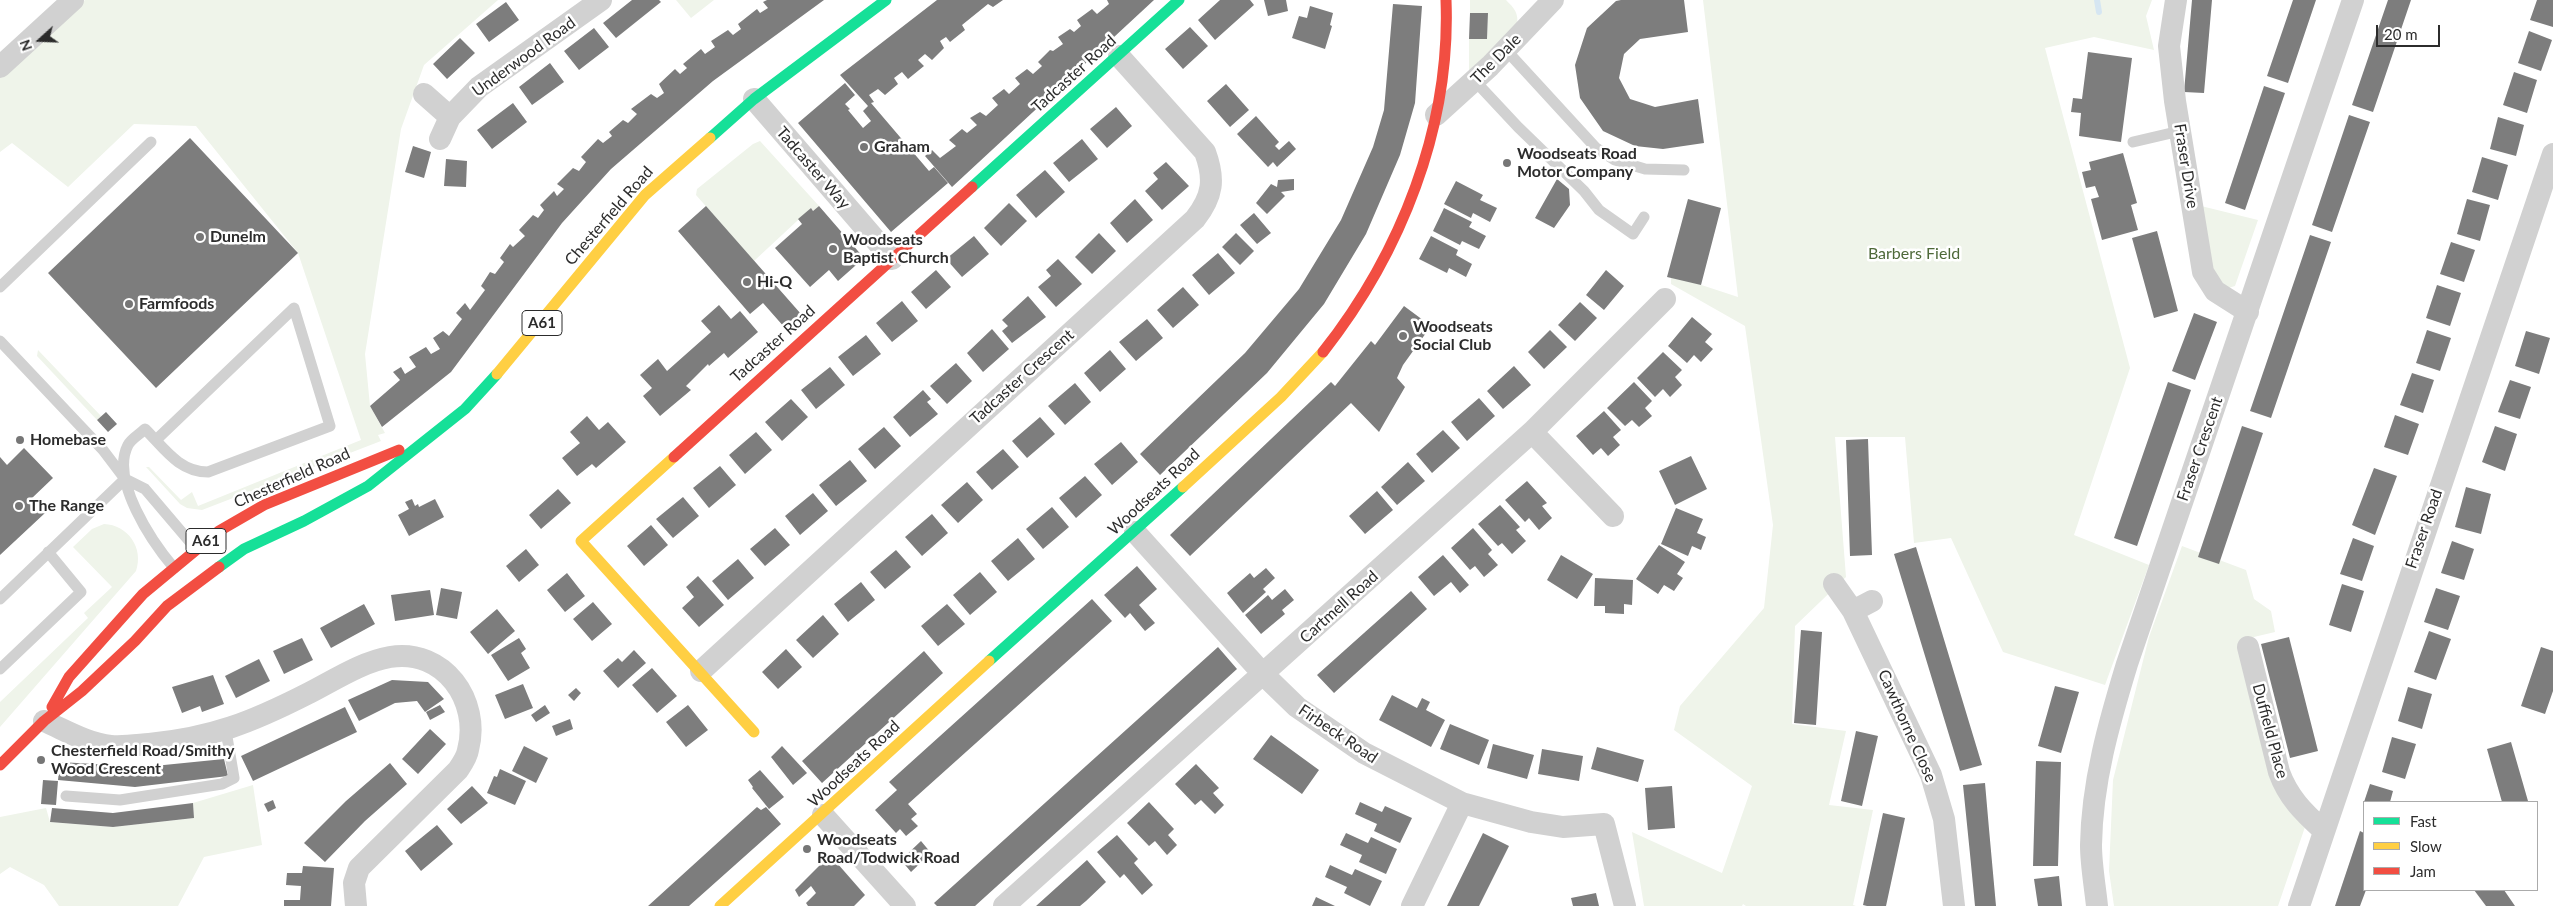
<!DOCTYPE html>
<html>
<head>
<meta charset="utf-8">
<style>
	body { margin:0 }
	#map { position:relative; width:2553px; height:906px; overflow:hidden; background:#fff; font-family:Lato,sans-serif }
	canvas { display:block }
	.legend { position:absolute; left:2363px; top:801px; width:175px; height:90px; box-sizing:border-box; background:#fff; border:1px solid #ababab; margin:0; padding:6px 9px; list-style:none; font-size:15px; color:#2c2c2c }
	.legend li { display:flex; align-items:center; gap:10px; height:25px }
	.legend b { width:25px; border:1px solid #ababab }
	.north { position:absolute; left:15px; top:15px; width:50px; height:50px; -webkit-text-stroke:4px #fff; paint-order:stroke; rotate:250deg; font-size:14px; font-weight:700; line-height:20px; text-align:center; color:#2c2c2c }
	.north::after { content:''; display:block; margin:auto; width:18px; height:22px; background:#2c2c2c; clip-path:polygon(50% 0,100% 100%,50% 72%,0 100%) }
	.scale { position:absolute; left:2376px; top:25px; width:64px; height:22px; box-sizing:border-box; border:2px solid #2c2c2c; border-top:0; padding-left:6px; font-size:15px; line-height:18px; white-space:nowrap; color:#2c2c2c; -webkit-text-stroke:4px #fff; paint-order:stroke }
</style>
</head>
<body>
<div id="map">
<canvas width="2553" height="906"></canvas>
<ul class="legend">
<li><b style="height:6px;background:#16e098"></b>Fast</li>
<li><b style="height:6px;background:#ffcf43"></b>Slow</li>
<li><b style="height:6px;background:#f24e42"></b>Jam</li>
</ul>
<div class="north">N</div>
<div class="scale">20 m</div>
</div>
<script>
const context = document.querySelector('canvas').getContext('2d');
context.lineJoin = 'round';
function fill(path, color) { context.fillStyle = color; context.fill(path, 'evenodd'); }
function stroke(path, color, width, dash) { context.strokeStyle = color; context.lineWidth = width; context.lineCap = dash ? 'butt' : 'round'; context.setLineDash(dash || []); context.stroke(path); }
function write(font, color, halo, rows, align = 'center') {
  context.font = font + ' Lato,sans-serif'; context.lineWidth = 5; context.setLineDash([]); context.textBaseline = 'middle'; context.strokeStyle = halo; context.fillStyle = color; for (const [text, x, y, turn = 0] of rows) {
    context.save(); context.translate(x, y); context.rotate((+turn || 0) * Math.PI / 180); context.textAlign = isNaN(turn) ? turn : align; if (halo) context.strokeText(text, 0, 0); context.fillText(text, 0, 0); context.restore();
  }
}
const green = new Path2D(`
	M85 0H498L424 65 401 129 365 354 370 406 385 433 378 435 381 441 202 510 187 508 180 504 146 467H149L181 500 192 492 198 506 361 440 298 253 196 126 134 124 68 187 12 143 0 152V75Z
	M676 0H714L691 18Z
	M1470 0H1506C1514 8 1519 13 1517 25L1474 72 1469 71V39H1487L1488 13H1470Z
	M1703 0H2152L2146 16 2154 50 2094 37 2045 48 2130 368 2074 535 2149 565 2105 685 2003 652 1951 538 1914 543 1905 437H1835L1846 577 1795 626 1792 724 1846 731 1829 805 1873 810 1853 905 1856 906H1746L1743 904 1742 906H1644L1632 832 1722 873 1752 786 1674 730 1680 706 1764 608 1773 525 1745 326 1671 284V275L1738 297Z
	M760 141 819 206 813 211 811 208 754 261 696 195 697 189 753 144Z
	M2201 206 2258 220 2235 286 2225 289 2214 285Z
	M38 350 101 416 97 420 37 356Z
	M104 524C128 525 144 548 136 571L0 727V702L88 618 84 613 112 587 73 547 92 529Z
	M2182 546 2246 570 2254 599 2271 611 2275 632 2241 640 2305 827 2278 906H2114L2109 871 2113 780 2149 637Z
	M253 785 262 845 204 857 178 906H59L44 885 10 867 0 874V817L46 808 50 822 113 827 194 818 193 803Z`);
const stream = new Path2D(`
	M2097 0 2099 12`);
const building = new Path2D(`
	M632 0H659L661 2 616 38 603 23Z
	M767 0H824L713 81 611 169 562 223 451 372 382 427 370 406 400 380 393 372 401 367 405 374 416 367 409 357 426 347 431 354 440 349 433 338 443 331 449 336 462 319 456 313 465 303 470 310 485 290 481 286 490 272 495 274 504 262 500 258 510 244 513 247 525 236 519 230 533 215 538 218 544 210 540 205 554 191 557 196 564 189 557 184 573 168 579 171 586 162 581 157 598 139 603 143 612 136 609 132 623 120 628 123 637 114 631 109 651 94 657 98 664 93 659 84 675 69 680 74 687 68 683 64 701 49 705 54 715 47 711 41 728 30 733 35 741 29 738 24 757 9 760 13 768 8 763 2Z
	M937 0H1003L993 7 988 4 962 25 965 30 950 42 946 37 940 41 944 48 932 60 925 54 918 60 924 66 908 79 902 72 894 78 898 84 885 95 878 89 869 95 874 102 871 103 929 171 934 167 948 183 891 232 798 123 845 83 855 95 845 104 850 109 848 110 863 128 871 121 863 111 868 106 840 75Z
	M1107 0H1154L952 187 925 156 932 150 940 158 956 146 949 140 962 129 967 133 977 125 970 118 980 112 986 116 998 105 992 98 1004 89 1009 94 1020 84 1015 78 1027 69 1033 74 1042 66 1038 62 1050 50 1053 51 1063 44 1058 37 1070 29 1074 32 1081 26 1077 20 1092 9 1097 14 1109 4Z
	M1220 0H1250L1254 5 1215 40 1198 20Z
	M1264 0H1286L1288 11 1268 16Z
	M1621 0H1684L1688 32 1640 39 1624 54 1619 78 1630 99 1655 107 1698 99 1704 143 1663 149 1635 146 1603 131 1580 98 1575 65 1587 28 1616 1Z
	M2192 0H2212L2204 93 2184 92Z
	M2293 0H2316L2288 83 2267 76Z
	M2388 0H2411L2373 112 2352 105Z
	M2537 0H2553V27L2530 20Z
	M506 2 519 20 489 42 476 24Z
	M1393 4 1422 6 1415 103 1400 155 1366 234 1324 304 1267 373 1160 475 1140 454 1245 353 1299 289 1341 220 1373 147 1384 110Z
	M1310 6 1333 13 1330 25 1332 26 1325 49 1292 38 1299 16 1307 18Z
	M1470 13H1488L1487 39H1469Z
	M1190 27 1208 46 1183 69 1165 49Z
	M594 28 609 47 579 70 564 51Z
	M2529 31 2552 40 2541 71 2518 63Z
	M460 38 475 53 447 79 433 64Z
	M2088 52 2132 58 2121 142 2079 136 2081 113 2071 112 2073 98 2082 99Z
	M550 63 564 82 532 105 519 87Z
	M2514 72 2537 80 2527 113 2503 105Z
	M1226 84 1249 110 1230 127 1207 101Z
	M2264 86 2285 93 2245 210 2225 203Z
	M513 103 527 122 492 149 477 130Z
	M1116 107 1132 126 1107 148 1090 129Z
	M2349 115 2370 122 2332 232 2312 225Z
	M1256 116 1279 142 1275 146 1279 150 1289 141 1296 149 1277 167 1273 162 1268 167 1237 134Z
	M2498 117 2524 125 2516 156 2490 149Z
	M190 138 298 253 156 388 48 273Z
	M1082 139 1098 159 1069 182 1053 163Z
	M413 146 431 152 424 178 405 172Z
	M2123 153 2137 203 2131 205 2138 230 2102 240 2091 199 2099 197 2095 186 2086 188 2082 172 2091 170 2089 162Z
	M2482 157 2508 165 2498 200 2472 192Z
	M446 159 467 161 466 187 444 186Z
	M1166 162 1189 186 1162 210 1145 191 1158 179 1153 173Z
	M1045 170 1065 192 1036 218 1016 195Z
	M1294 179V190L1281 192 1285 196 1267 214 1256 203 1271 184 1277 187 1278 180Z
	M1557 179 1569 189 1570 205 1554 228 1535 218Z
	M1456 181 1483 195 1480 200 1497 208 1490 222 1473 213 1471 218 1444 204Z
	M1135 199 1153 220 1127 243 1110 223Z
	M1688 199 1721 208 1701 285 1667 277Z
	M2467 199 2490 205 2480 241 2457 234Z
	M1009 203 1027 221 1001 246 984 228Z
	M706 206 801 314 785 328 763 303 750 314 678 231Z
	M819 206 864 258 838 281 829 270 810 287 775 248 802 224 798 219 811 208 813 211Z
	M1444 208 1472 222 1469 227 1486 236 1479 249 1462 241 1460 245 1433 231Z
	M1254 213 1271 233 1257 244 1240 225Z
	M2157 231 2178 311 2154 318 2132 238Z
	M1099 233 1116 251 1092 274 1075 257Z
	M1236 233 1254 251 1240 265 1222 247Z
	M2310 235 2331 242 2271 418 2250 411Z
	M974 236 989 254 962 277 946 259Z
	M1431 236 1458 250 1456 255 1472 264 1466 277 1449 268 1447 273 1419 259Z
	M2451 242 2475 250 2464 282 2440 274Z
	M1218 253 1235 273 1209 295 1192 275Z
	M1058 259 1082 284 1056 307 1038 287 1051 276 1046 270Z
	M936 270 951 287 926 309 911 292Z
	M1606 270 1624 286 1604 310 1586 295Z
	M2437 285 2461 293 2450 326 2426 318Z
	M1183 287 1199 305 1173 328 1157 310Z
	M1028 296 1046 317 1012 343 1002 331 1008 326 1002 320Z
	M902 301 918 321 892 342 876 323Z
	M1580 302 1597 318 1575 341 1558 325Z
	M719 305 731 319 740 311 758 332 728 358 724 353 709 366 708 364 686 386 691 390 660 416 643 396 652 388 640 375 658 359 667 371 711 332 701 321Z
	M1404 306 1431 326 1403 365 1397 378 1405 387 1379 432 1351 403 1190 556 1170 535 1331 382 1335 386 1371 341 1375 345Z
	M2194 313 2217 322 2195 380 2172 371Z
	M1692 317 1712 334 1705 342 1713 349 1701 362 1694 355 1687 363 1668 346Z
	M1147 319 1163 338 1136 361 1119 342Z
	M992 329 1009 349 983 372 967 353Z
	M1550 330 1567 347 1544 369 1528 352Z
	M2427 330 2451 338 2440 371 2416 363Z
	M2526 331 2550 338 2539 374 2515 366Z
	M866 335 881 354 853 376 838 357Z
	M1110 350 1126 369 1100 392 1084 373Z
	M1663 352 1682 370 1675 377 1682 385 1670 397 1663 389 1655 397 1637 378Z
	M956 363 972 381 947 404 930 386Z
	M1514 366 1531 385 1503 409 1487 391Z
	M830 367 845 385 816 409 801 390Z
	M2412 373 2434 380 2423 413 2400 405Z
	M2510 380 2531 387 2520 419 2498 412Z
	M1634 382 1652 401 1645 408 1652 416 1639 427 1632 420 1625 426 1607 408Z
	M2168 382 2191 390 2137 546 2114 538Z
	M1075 383 1091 402 1065 425 1048 406Z
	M923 390 931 399 927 402 938 414 910 437 893 417Z
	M1479 398 1495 416 1467 441 1451 422Z
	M791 399 808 417 782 441 765 422Z
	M1604 411 1621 430 1613 437 1620 445 1608 456 1601 448 1593 455 1576 436Z
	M106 412 117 424 108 432 97 420Z
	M2395 415 2419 424 2408 455 2384 447Z
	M587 416 599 430 608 422 626 442 596 468 592 464 577 476 562 458 580 443 570 432Z
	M1040 417 1055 434 1027 458 1012 441Z
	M2242 426 2263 433 2219 564 2198 557Z
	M2495 426 2517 434 2505 471 2482 462Z
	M884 427 901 446 875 469 858 449Z
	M1443 430 1460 448 1432 473 1416 454Z
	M756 432 772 450 745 474 729 455Z
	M1868 439 1872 555 1850 556 1846 440Z
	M1121 442 1138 462 1112 485 1094 464Z
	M24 448 53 478 31 499 45 513 0 555V457L7 465Z
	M1003 449 1019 467 992 490 976 472Z
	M1691 456 1707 489 1675 505 1659 471Z
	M850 460 867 481 836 506 819 485Z
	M1408 462 1425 481 1397 505 1381 487Z
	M720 466 736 485 709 508 693 488Z
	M2374 468 2397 476 2375 535 2352 525Z
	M1085 476 1102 495 1076 518 1059 498Z
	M1527 481 1547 503 1542 506 1552 518 1539 530 1529 518 1525 522 1505 500Z
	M967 482 983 500 958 523 941 505Z
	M2466 487 2491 494 2481 534 2455 527Z
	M558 489 571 503 541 529 529 515Z
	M1377 491 1393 510 1365 534 1349 516Z
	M813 493 828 511 800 535 785 516Z
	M683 497 699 516 673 538 656 519Z
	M412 499 415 506 418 504 419 507 435 499 444 517 409 536 398 515 409 509 405 502Z
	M1500 505 1520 527 1516 530 1526 541 1512 554 1502 543 1498 546 1478 524Z
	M1052 507 1069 527 1043 549 1026 529Z
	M1676 508 1703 519 1697 533 1706 537 1701 550 1692 546 1688 556 1661 544Z
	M932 514 948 533 922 556 905 537Z
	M651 525 668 545 644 566 627 546Z
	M775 528 790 545 765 566 750 549Z
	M1473 528 1492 550 1488 554 1498 565 1484 577 1475 566 1470 570 1451 548Z
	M1018 538 1035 559 1008 581 991 561Z
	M2353 538 2374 546 2362 581 2340 574Z
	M2452 541 2474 549 2464 580 2441 573Z
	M1659 545 1685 562 1677 574 1683 578 1674 591 1664 585 1658 594 1636 579Z
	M1916 547 1982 765 1960 771 1894 554Z
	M526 549 539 565 519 582 506 566Z
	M896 550 911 567 885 589 870 572Z
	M1443 555 1469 585 1460 593 1451 582 1434 596 1418 577Z
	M1561 555 1593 574 1577 599 1547 580Z
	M738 559 754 578 728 600 712 581Z
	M1137 566 1157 589 1139 605 1155 623 1145 631 1130 613 1125 618 1104 595Z
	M1266 568 1275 578 1263 589 1266 592 1243 613 1227 593 1250 573 1254 578Z
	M980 572 997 592 970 615 953 595Z
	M567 573 585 596 565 612 547 590Z
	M698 576 724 605 699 627 682 608 694 597 686 587Z
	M1595 578 1633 580 1632 605 1624 604V614L1605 613V606H1594Z
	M861 582 875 600 848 622 834 604Z
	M2342 584 2364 591 2351 632 2329 625Z
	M441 588 462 592 457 619 436 615Z
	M2436 588 2460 596 2448 630 2424 622Z
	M1285 589 1294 600 1282 610 1285 614 1261 634 1245 615 1268 595 1272 600Z
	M430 590 434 615 395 621 391 595Z
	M1411 591 1427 609 1334 693 1317 675Z
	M1092 599 1112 621 908 804 917 814 911 819 918 826 906 836 900 829 896 833 875 810 897 790 889 782Z
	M593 602 612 624 592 641 573 619Z
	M364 604 375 624 331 648 320 628Z
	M947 604 965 624 938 646 921 626Z
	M497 609 515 631 488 654 470 632Z
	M823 615 839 634 813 658 796 640Z
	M1801 630 1822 632 1816 725 1794 723Z
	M2429 631 2451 639 2436 680 2414 672Z
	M2289 637 2318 751 2290 758 2261 644Z
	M302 638 313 660 284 674 273 651Z
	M519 638 526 649 521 653 530 668 508 681 491 655Z
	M1218 647 1237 669 975 906H937L934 903Z
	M2541 647 2553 651V691L2545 714 2521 706Z
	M786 649 802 667 778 689 762 672Z
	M634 650 646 663 618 688 603 671 618 658 622 662Z
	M924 651 943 673 822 783 802 761Z
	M259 659 270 681 236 698 225 676Z
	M652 668 677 696 657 713 632 685Z
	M213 675 224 704 202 712 200 706 182 713 172 687Z
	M392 680 428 682 444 699 425 712 417 701 395 703 359 721 348 700Z
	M523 684 533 708 505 719 495 695Z
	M2055 686 2079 692 2061 753 2038 746Z
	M2408 687 2432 694 2422 729 2398 721Z
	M576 688 581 693 574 701 568 695Z
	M1392 695 1417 708 1422 698 1430 702 1426 710 1445 720 1431 747 1379 720Z
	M440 705 445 712 430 720 426 712Z
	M545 705 550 713 536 722 531 715Z
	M688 705 708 730 686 747 666 722Z
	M345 707 357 732 253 781 241 756Z
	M570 719 573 729 556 736 552 726Z
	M1450 724 1489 740 1479 765 1440 749Z
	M430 729 446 744 418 774 402 759Z
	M1856 731 1878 736 1862 806 1841 801Z
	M1271 735 1319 770 1302 794 1253 759Z
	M2392 737 2416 744 2405 779 2382 772Z
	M2511 742 2528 801V802H2502L2487 749Z
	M1493 744 1534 755 1527 779 1487 768Z
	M524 746 548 758 536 783 512 771Z
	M782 746 807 773 793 785 771 757Z
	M1597 747 1644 760 1638 782 1591 769Z
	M1542 749 1583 756 1579 781 1538 774Z
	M224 759 228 776 135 787 58 780 60 762 144 767Z
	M2036 761 2061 762 2058 866H2033Z
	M390 763 407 784 365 821 325 862 304 843 346 801Z
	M1196 764 1219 788 1213 793 1224 805 1215 814 1201 800 1195 805 1175 784Z
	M500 769 526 781 515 805 487 793 494 776 497 777Z
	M760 770 784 797 769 809 752 788 753 787 748 780Z
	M43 780 58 781 56 805 41 804Z
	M1985 783 1989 829 1996 906H1975L1970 854 1963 785Z
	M2370 784 2393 791 2390 802H2364Z
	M472 786 488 803 461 824 447 809Z
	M1672 786 1675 828 1648 830 1645 788Z
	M273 800 276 808 268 812 264 804Z
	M1149 802 1174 829 1168 835 1177 845 1167 855 1155 841 1149 846 1127 823Z
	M1360 802 1382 812 1385 806 1412 818 1400 843 1374 831 1377 824 1355 814Z
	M193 803 194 818 113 827 50 822 52 808 113 813Z
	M757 807 761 810 766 807 781 824 689 906H648Z
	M1883 813 1905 818 1886 906H1867L1863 905Z
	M437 825 453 844 421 871 405 851Z
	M2360 831 2364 833 2366 890 2360 906H2335Z
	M1346 833 1368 843 1371 837 1397 849 1386 874 1359 862 1362 855 1340 845Z
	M1483 833 1509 846 1479 906H1447Z
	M1117 835 1138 859 1134 863 1153 885 1142 895 1124 874 1120 878 1097 852Z
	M921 841 931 853 911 872 901 860Z
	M830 855 865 895 854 906H808L806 903 816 893 811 886 799 897 795 890Z
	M1087 860 1106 882 1086 901 1080 906H1036Z
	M1330 865 1352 875 1355 869 1382 881 1370 906 1344 893 1347 887 1325 877Z
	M303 866 334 868 331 906H284V900H300L301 886 286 885 287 873H302Z
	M2059 876 2062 906H2038L2034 879Z
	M2474 890H2504L2515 906H2486Z
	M1596 893 1599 906H1573L1571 898Z
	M1316 897 1335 906H1312Z`);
const lane = new Path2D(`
	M1506 50 1596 148 1615 160 1645 169 1684 170
	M1475 81 1518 127 1584 191 1599 210 1633 234 1644 217
	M2133 142 2180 131
	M0 287 151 142
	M0 341 103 450 125 479 145 489 196 549
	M156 440 294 308 330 426 208 472C179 472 164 448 145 429 140 434 131 439 128 445 110 480 152 542 174 568
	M0 599 125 479
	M0 669 81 592 48 552
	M66 796 120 800 222 784 234 778 226 731`);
const street = new Path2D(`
	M2176 0 2169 46 2175 101 2203 272 2215 291 2248 312
	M0 67 73 0
	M424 94 450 117 479 87 601 0
	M754 99 892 259
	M1436 115 1490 66 1553 0
	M440 139 450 117
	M1532 432 1613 516
	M1135 532 1264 675 1297 707 1364 753 1462 803 1531 822 1563 827 1604 824 1625 906
	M1834 584 1853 611 1931 775 1944 819 1954 906
	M1853 611 1872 601
	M2248 647 2279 772C2288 797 2303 812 2323 830
	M701 671 1195 219C1213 196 1215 179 1205 152L1119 56
	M44 721C65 730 88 744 111 746 124 747 137 745 149 744 212 738 252 722 307 694 333 681 361 662 390 657 444 648 481 701 468 750 467 757 462 764 458 770L359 868 354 883 356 906
	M823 815 905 906
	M1004 906 1532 432 1665 299
	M1412 906 1462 803
	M2097 906C2095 886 2091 865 2091 845 2092 782 2109 723 2127 664L2353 0
	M2299 906 2553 154`);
const fast = new Path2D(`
	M710 138 754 99 886 0
	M972 187 1179 0
	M219 567 244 549 304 521 368 486 465 409 497 374
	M989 661 1183 487`);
const slow = new Path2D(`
	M497 374 645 195 710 138
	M674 457 581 541 754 732
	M1183 487 1281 397 1323 352
	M720 906 989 661`);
const jam = new Path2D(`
	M1323 352C1401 253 1451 127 1446 0
	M674 457 972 187
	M52 707 69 677 143 594 219 531 264 505 399 450
	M0 765 44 721 82 691 135 641 167 606 219 567`);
const markers = [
	[864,147,5,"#767676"],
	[1507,163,5,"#767676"],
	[200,237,5,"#767676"],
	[833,249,5,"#767676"],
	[747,282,5,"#767676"],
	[129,304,5,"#767676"],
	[1403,336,5,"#767676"],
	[20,440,5,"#767676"],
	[19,506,5,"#767676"],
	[41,760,5,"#767676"],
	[807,849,5,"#767676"]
];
const shields = [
	[542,323,40],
	[206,541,40]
];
const shieldNames = [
	["A61",542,323],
	["A61",206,541]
];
const streetNames = [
	["Underwood Road",524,57,-36],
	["The Dale",1496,59,-45],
	["Tadcaster Road",1074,74,-42],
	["Fraser Drive",2186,166,81],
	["Tadcaster Way",813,168,49],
	["Chesterfield Road",609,216,-49],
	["Tadcaster Road",773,344,-42],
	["Tadcaster Crescent",1022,377,-42],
	["Fraser Crescent",2200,449,-71],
	["Chesterfield Road",292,478,-24],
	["Woodseats Road",1154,492,-43],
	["Fraser Road",2424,529,-71],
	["Cartmell Road",1339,607,-42],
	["Cawthorne Close",1907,726,66],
	["Duffield Place",2270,731,75],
	["Firbeck Road",1338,734,34],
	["Woodseats Road",854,764,-43]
];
const poiNames = [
	["Graham",874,147],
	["Woodseats Road",1517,154],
	["Motor Company",1517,172],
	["Dunelm",210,237],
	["Woodseats",843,240],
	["Baptist Church",843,258],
	["Hi-Q",757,282],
	["Farmfoods",139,304],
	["Woodseats",1413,327],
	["Social Club",1413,345],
	["Homebase",30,440],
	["The Range",29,506],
	["Chesterfield Road/Smithy",51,751],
	["Wood Crescent",51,769],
	["Woodseats",817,840],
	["Road/Todwick Road",817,858]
];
const parkNames = [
	["Barbers Field",1914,254]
];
fill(green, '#eff4ea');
stroke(stream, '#d6e6f2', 6);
fill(building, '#7d7d7d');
stroke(lane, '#d1d1d1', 11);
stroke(street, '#d1d1d1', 22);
stroke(fast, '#16e098', 11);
stroke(slow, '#ffcf43', 11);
stroke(jam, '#f24e42', 11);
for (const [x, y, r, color] of markers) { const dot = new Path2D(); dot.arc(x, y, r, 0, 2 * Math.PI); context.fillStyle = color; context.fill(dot); stroke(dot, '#fff', 2); }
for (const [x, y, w] of shields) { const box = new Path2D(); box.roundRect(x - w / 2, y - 12.5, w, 25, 4); context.fillStyle = '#fff'; context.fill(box); stroke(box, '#2c2c2c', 1); }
write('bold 15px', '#2c2c2c', null, shieldNames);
write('16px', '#2c2c2c', '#fff', streetNames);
write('bold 16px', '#2c2c2c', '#fff', poiNames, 'left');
write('16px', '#4e6939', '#fff', parkNames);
</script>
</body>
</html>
